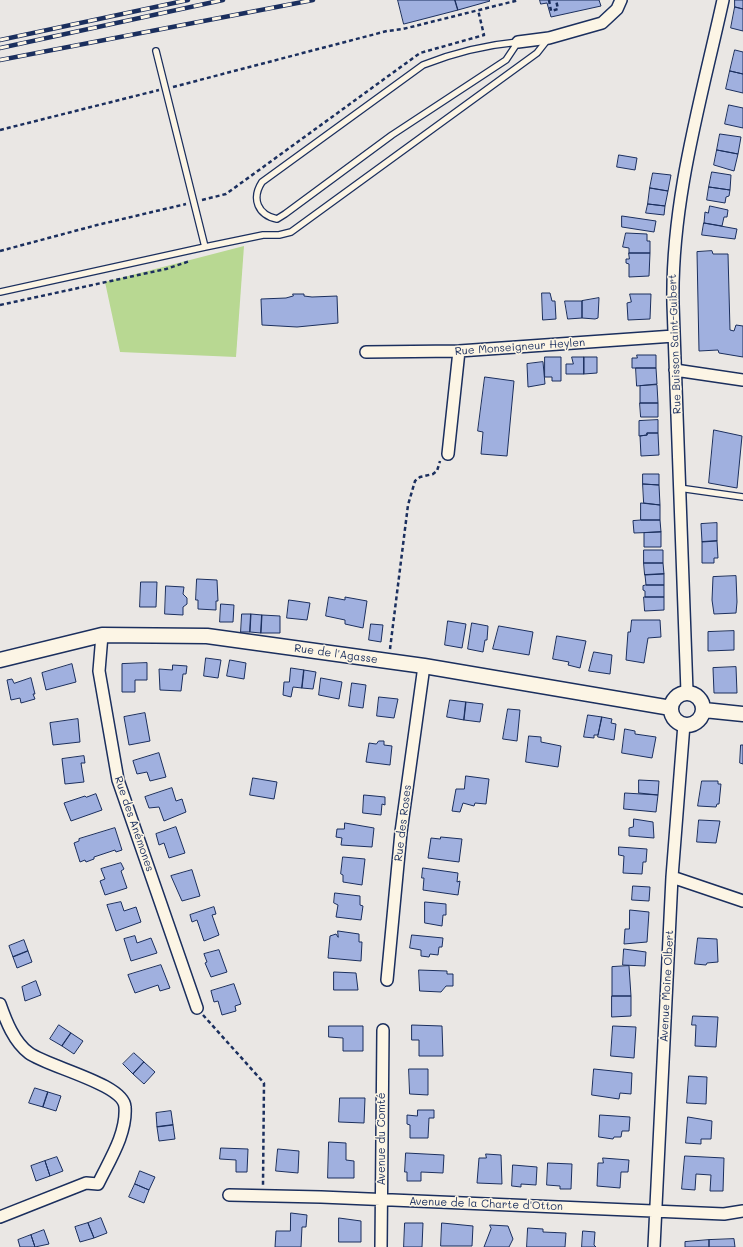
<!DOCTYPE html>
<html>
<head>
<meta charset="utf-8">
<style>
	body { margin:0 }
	canvas { display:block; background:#eae7e4 }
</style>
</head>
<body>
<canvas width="743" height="1247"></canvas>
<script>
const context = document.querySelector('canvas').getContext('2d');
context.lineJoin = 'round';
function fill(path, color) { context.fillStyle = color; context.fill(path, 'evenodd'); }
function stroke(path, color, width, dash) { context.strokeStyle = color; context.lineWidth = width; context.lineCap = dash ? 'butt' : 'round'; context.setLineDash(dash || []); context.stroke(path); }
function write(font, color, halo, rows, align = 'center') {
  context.font = font + ' Mali,sans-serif'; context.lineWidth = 3; context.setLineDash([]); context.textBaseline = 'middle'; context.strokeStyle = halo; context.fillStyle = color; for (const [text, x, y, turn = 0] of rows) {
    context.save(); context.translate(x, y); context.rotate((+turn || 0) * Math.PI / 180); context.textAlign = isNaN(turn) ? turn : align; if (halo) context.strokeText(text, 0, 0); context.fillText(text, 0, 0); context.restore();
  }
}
const green = new Path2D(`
	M244 246 236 357 120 352 105 282Z`);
const building = new Path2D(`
	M398 0H455L458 10 404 24Z
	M455 0H489L490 1 458 10Z
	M540 0H599L601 6 551 17 547 3 541 4Z
	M735 0H743V9L735 7Z
	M735 7 743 9V31L731 28Z
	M735 50 743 52V74L730 71Z
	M730 71 743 74V93L726 89Z
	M729 105 743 108V128L725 124Z
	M720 134 741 137 738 154 717 150Z
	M717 150 738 154 734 171 714 165Z
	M619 155 637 158 635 170 617 167Z
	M712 172 731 175 730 190 709 187Z
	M653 173 671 175 668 191 650 188Z
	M709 187 730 190 729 196 726 197 725 203 707 200Z
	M650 188 668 191 665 206 648 204Z
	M648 204 665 206 664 215 646 213Z
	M710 206 728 210 727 217H724L722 226 704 223 705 212 708 213Z
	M622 216 656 221 654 232 622 227Z
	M704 223 737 229 735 239 702 235Z
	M626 233 647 234V241H650V253H629V248L623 247Z
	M712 251 713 254H728L730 330 734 331 736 325 743 326V357L719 353 718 350 699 351 697 252Z
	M629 253H650L649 276 629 277V264L626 263V259H629Z
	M542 293H550L552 301H555L556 319 543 320Z
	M293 294H304V296L312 297 337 296 338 323 297 327 262 325 261 299 286 298 293 296Z
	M630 294H651L650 319 628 320 627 303 631 302Z
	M599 298 598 318 595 319 582 318V301Z
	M565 301H582V318L568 319Z
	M637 355H656V368H632V358H637Z
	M545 357H561V381H552V377H545Z
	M572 357H584V374H566V364H573Z
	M584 357H597V373L584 374Z
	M543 362 545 384 528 387 527 364Z
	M636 368H656L657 384 637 386Z
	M485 377 514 381 507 456 481 454 483 432 478 431Z
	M657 385 658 403H640V386Z
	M640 403H658V417H641Z
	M658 420V433H647V435L639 436V421Z
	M714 430 742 436 737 488 709 483Z
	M647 433H658L659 455 641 456 640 436 647 435Z
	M643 474H659V485L643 484Z
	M643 484 659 485 660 505 644 503Z
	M641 503 660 505V520H641Z
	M641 520H660L661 532 634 533 633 521Z
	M717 523V541L702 542 701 524Z
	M661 532V547H644V533Z
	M717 541 718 558H714V563H702V542Z
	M644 550H663V563H644Z
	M644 563H663L664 574 645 575Z
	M664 574V585H646L645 575Z
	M736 576 737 602 736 613 714 614 712 600 713 577Z
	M197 579 217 580 218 601H216V610L198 609V600H196Z
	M141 582H157L156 607H140Z
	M646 585H664V597H645V591L643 590V586Z
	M166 586 184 587 183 594 187 598V604L183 607V615L165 614Z
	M329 597 345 600V597L367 601 363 628 345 624V620L326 616Z
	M644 597H664V610L645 611Z
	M289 600 310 603 307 620 287 618Z
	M221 604 234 605 233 622H220Z
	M242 614H251L250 632H241Z
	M251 614 262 615 261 633 250 632Z
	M262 615 280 616V633H261Z
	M632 620H660L661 637 648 638 644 663 626 660 628 632H630Z
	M448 621 466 624 462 648 445 645Z
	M472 623 488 626 487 640H485L483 652 468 649Z
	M371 624 383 625 381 642 369 640Z
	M499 626 533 632 529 655 493 649Z
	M734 631V650L708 651V632Z
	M557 636 586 641 580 668 568 665 569 662 553 659Z
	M594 652 612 655 610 674 589 671Z
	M206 658 221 660 218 678 204 676Z
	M230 660 246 663 244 679 227 676Z
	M147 663V680H135V692H122V664Z
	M72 664 76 682 46 690 42 673Z
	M173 665 187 666 186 674H183L181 691 160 690 159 669 172 670Z
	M736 667 737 693H714L713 668Z
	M291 668 304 670 302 688 293 687 291 697 283 695 284 682H289Z
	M304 670 316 672 313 689 302 688Z
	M31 678 35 694H33L35 699 21 703 20 698 11 700 7 680 12 679 14 683Z
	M321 678 342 682 339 699 319 695Z
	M352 683 366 685 363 708 349 706Z
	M379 697 398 699 394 718 377 716Z
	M450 700 466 702 464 720 447 717Z
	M466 702 483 704 480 722 464 720Z
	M508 709 520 710 517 741 503 739Z
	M145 713 150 741 129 745 124 717Z
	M588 715 602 717 598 735H594V738L584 737Z
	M602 717 612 719 611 723 616 724 614 740 598 737Z
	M78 719 80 742 53 745 50 723Z
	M625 729 635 731V734L656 737 652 758 622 753Z
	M529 736 541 737V742L561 746 558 767 526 762Z
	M379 741H384V745L392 746 390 765 366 762 369 743 376 744Z
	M741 745H743V764L740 763Z
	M159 753 166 777 150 781 147 772 137 774 133 761Z
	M84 756 85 763H81L84 782 65 784 62 759Z
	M466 776 489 779 486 804 475 803 474 806 463 803 460 812 452 811 456 789H464Z
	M253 778 277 782 274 799 250 795Z
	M639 780 659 781 658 795 639 793Z
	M702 781H718V784H721L719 804H717L716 807 698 806Z
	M172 788 176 801 182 799 186 812 164 821 159 807 149 808 145 797Z
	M625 793 658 795 656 812 624 809Z
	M96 794 102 810 71 821 64 803 85 796 86 797Z
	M364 795 385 797V805L382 804 381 815 363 813Z
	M634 819 653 822 654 838 629 836V828L633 827Z
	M699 820 720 821 716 843 697 842Z
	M345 823 374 828 372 847 341 845 342 838 336 837 337 829H344Z
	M176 827 185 853 169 858 164 843 159 845 156 834Z
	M115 828 122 850 116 852 115 850 94 857V859L86 862 85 860 80 862 74 843 79 841V839Z
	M441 837 462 839 459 862 428 858 431 838 440 839Z
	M619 847 647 849 646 862H643L642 874 623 873 624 856 619 855Z
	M343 857 365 859 362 885 343 882V875L341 874Z
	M121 863 124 869 121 871 127 888 105 895 100 881 105 879 101 869Z
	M423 868 458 873 457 882 460 881 458 895 423 890 424 878H422Z
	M192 870 200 896 182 901 171 876Z
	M633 886 650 887 649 901 632 900Z
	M335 893 360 896V905L363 906 361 920 336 917 338 905 334 903Z
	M121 902 124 911 136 907 141 922 116 931 107 905Z
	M425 902 446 904V915H443L442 926 425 923Z
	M214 907 216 914 212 915 219 935 204 941 197 920 192 922 190 915Z
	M630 910 649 912 647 942 624 944 625 929H629Z
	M338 931 359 934V942H362L361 961 328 958 330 936 336 934 338 937Z
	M412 935 443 938 442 947H439L438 955 430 954 429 957 421 956V950L410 948Z
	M135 936 137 943 151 938 157 953 131 961 124 939Z
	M698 938 717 939 718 962 707 963 706 965 695 964Z
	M24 940 28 951 13 957 9 946Z
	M624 949 646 952 645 966 623 965Z
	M219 950 227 972 211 977 205 963 207 962 204 954Z
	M28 951 32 962 17 968 13 957Z
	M161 965 170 988 160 991 158 985 135 993 128 975Z
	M629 966 631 996H612V967Z
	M419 970 447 971V974H453V986H446L441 992 420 991Z
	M334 972 356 973 358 990H334Z
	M36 981 41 995 25 1001 22 987Z
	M234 984 241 1004 235 1006 236 1011 222 1015 218 1001 214 1002 211 991Z
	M612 996H631V1016L612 1017Z
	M693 1016 718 1017 716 1047 695 1046 696 1025H692Z
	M59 1025 71 1033 62 1046 50 1039Z
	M412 1025 442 1026 443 1056H419V1040H412Z
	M329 1026H363V1051H343V1038L329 1037Z
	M613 1026 636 1027 634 1058 611 1056Z
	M71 1033 83 1041 74 1054 62 1046Z
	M134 1053 144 1062 133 1074 123 1064Z
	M144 1062 155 1072 144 1084 133 1074Z
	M409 1069H428V1095L410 1094Z
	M594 1069 632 1073 631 1094 620 1093 619 1099 592 1095Z
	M689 1076 707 1077 706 1104 687 1103Z
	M35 1088 48 1092 43 1107 29 1103Z
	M48 1092 61 1096 56 1111 43 1107Z
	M340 1098H365L364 1123 339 1122Z
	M418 1110H434V1118H429L428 1138H410V1125L407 1124V1115L417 1116Z
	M171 1111 173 1125 157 1127 156 1113Z
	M600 1115 630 1117 629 1131H622L621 1137H614L613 1139 599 1137Z
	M688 1117 712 1121 711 1139H701V1144L686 1143Z
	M173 1125 175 1139 159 1141 157 1127Z
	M329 1142 346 1143V1160L354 1161V1178H328Z
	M221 1148 248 1149 247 1172H236V1160L220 1159Z
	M278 1149 299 1151 298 1173 276 1171Z
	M406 1153 444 1155 443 1173 421 1172V1181H407V1172H405Z
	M486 1154 501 1155 502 1184 477 1183 479 1158H486Z
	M685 1156 724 1158 723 1191H710L711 1175 696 1174 695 1190 682 1189Z
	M57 1157 63 1171 50 1176 45 1161Z
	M603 1158 629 1160 628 1172H621L620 1188 597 1186 598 1163H603Z
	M45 1161 50 1176 36 1181 31 1166Z
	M548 1163 572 1164 571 1189H560V1186L547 1185Z
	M513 1165 537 1167 536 1185 521 1184V1187L512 1186Z
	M140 1171 155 1177 149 1190 135 1184Z
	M135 1184 149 1190 144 1203 129 1197Z
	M291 1213 307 1215 306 1227H302L301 1247H275L276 1231H290Z
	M101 1218 107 1233 94 1238 88 1223Z
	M339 1218 361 1221V1242H339Z
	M88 1223 94 1238 80 1242 75 1227Z
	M405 1223H423L422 1247H404Z
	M442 1223 473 1226 472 1246H441Z
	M490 1225 508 1226 513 1239 509 1247H484L491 1229Z
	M528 1228 543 1229V1232L566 1233 565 1247H527Z
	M44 1230 49 1244 35 1247 31 1235Z
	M583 1231 595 1232 594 1245 596 1247H582Z
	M31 1235 35 1247H20L18 1240Z
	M734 1239 735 1247H709V1240Z
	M709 1240V1247H685V1242Z`);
const path = new Path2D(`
	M549 0 551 11 558 9 556 0
	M173 87 387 31 403 29 519 0
	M0 130 159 90
	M202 200 226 194 420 53 484 35 478 10
	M0 251 97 225 186 204
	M0 305 166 269 190 261
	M390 649 408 505 415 481 420 477 433 474 437 471 440 461
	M203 1015 264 1083 263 1185`);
const service = new Path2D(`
	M518 42 506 60 392 135 285 214 277 219C258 215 251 199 262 182L423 65C453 53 486 45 518 42Z
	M205 247 263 235H279L291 232 537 53 548 39
	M0 292 205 247 156 51
	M679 488 743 497`);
const minor = new Path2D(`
	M518 42 549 38 602 23 617 9 621 0
	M366 352 459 351 674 336
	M675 370 743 380
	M448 454 459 351
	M102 635 99 671 118 780 197 1008
	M687 692 673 304C671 201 701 100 723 0
	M672 877 743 901
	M387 980 401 832 424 666
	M0 1004C6 1021 14 1042 29 1053 48 1067 124 1084 125 1107 127 1134 109 1161 98 1184L86 1183 0 1217
	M229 1195 321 1197 724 1214 743 1211
	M381 1247 383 1030
	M654 1247 672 877 684 724`);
const tertiary = new Path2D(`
	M0 660 102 635 207 636 424 666 671 708
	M671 709a16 16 0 1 1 32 0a16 16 0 1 1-32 0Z
	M704 710 743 714`);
const rail = new Path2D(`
	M0 40 188 0
	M0 48 223 0
	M0 60 313 0`);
const streetNames = [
	["Rue Buisson Saint-Guibert",675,344,-92],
	["Rue Monseigneur Heylen",520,347,-4],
	["Rue de l'Agasse",336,654,8],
	["Rue des Roses",403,823,-83],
	["Rue des Anémones",134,824,71],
	["Avenue Moine Olbert",667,986,-87],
	["Avenue du Comté",382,1139,-90],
	["Avenue de la Charte d'Otton",486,1204,2]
];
fill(green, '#b8d892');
fill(building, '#a0b0df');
stroke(building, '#1b2f5e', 1);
stroke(service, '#1b2f5e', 8);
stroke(minor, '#1b2f5e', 14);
stroke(tertiary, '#1b2f5e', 17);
stroke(path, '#1b2f5e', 2.5, [4, 3]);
stroke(service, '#fcf5e5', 5.5);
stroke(minor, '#fcf5e5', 11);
stroke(tertiary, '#fcf5e5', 14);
stroke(rail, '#1b2f5e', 4.5);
stroke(rail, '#fcf5e5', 3, [9]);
write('11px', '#1b2f5e', '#fcf5e5', streetNames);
</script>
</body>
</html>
